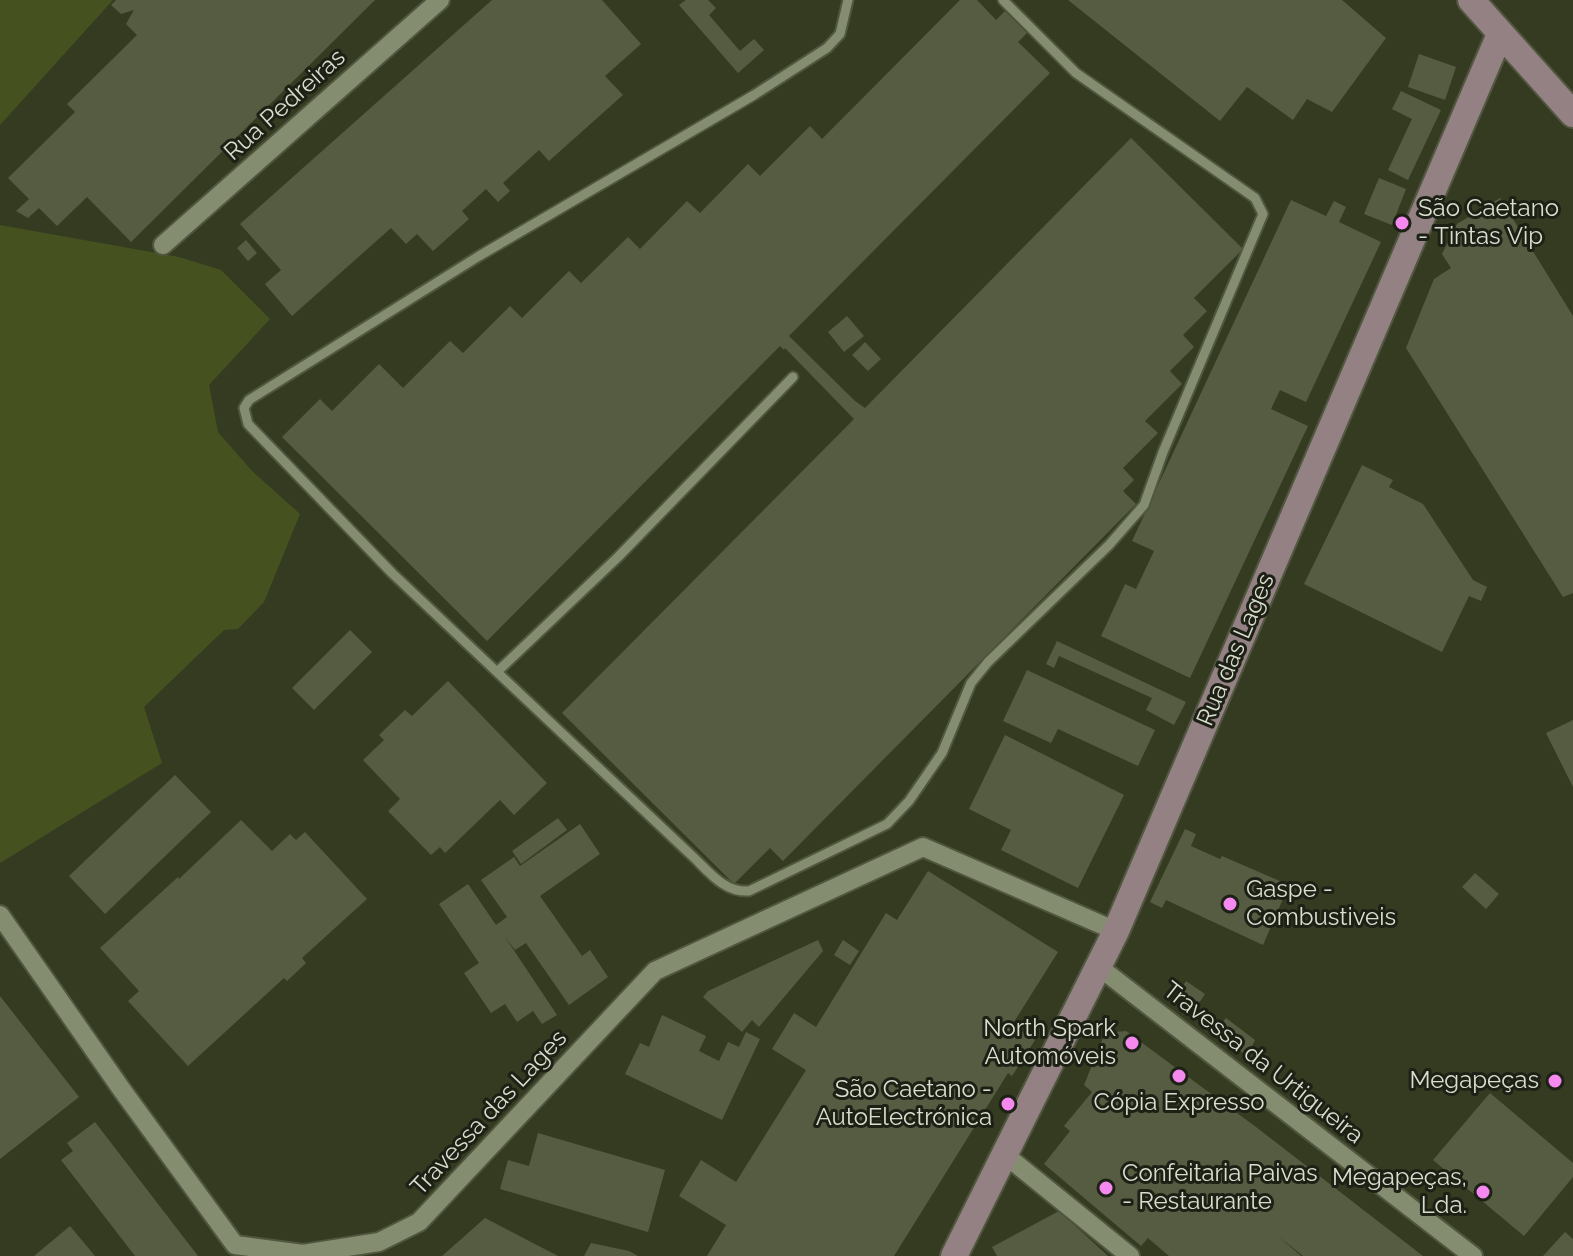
<!DOCTYPE html>
<html>
<head>
<meta charset="utf-8">
<style>
	body { margin:0 }
	canvas { display:block; background:#343b21 }
</style>
</head>
<body>
<canvas width="1573" height="1256"></canvas>
<script>
const context = document.querySelector('canvas').getContext('2d');
context.lineJoin = 'round';
function fill(path, color) { context.fillStyle = color; context.fill(path, 'evenodd'); }
function stroke(path, color, width, dash) { context.strokeStyle = color; context.lineWidth = width; context.lineCap = dash ? 'butt' : 'round'; context.setLineDash(dash || []); context.stroke(path); }
function write(font, color, halo, rows, align = 'center') {
  context.font = font + ' Raleway,sans-serif'; context.lineWidth = 6; context.setLineDash([]); context.textBaseline = 'middle'; context.strokeStyle = halo; context.fillStyle = color; for (const [text, x, y, turn = 0] of rows) {
    context.save(); context.translate(x, y); context.rotate((+turn || 0) * Math.PI / 180); context.textAlign = isNaN(turn) ? turn : align; if (halo) context.strokeText(text, 0, 0); context.fillText(text, 0, 0); context.restore();
  }
}
const green = new Path2D(`
	M0 0H113L0 125Z
	M0 225 179 257 221 270 270 319 209 385 218 432 252 471 300 514 264 602 238 629 224 630 144 707 162 763 0 863Z`);
const building = new Path2D(`
	M116 0H375L131 242 87 197 57 226 39 208 28 218 16 211 29 199 8 178 75 112 67 104 137 35 126 24 134 10 121 14 111 5Z
	M492 0H602L641 44 605 76 623 95 549 161 539 150 503 183 510 191 498 202 486 189 462 211 469 219 433 251 417 234 406 244 391 228 292 316 265 284 281 270 240 224Z
	M686 0H708L716 8 709 15 740 51 754 39 764 50 738 73 679 5Z
	M960 0H977L996 20 1005 11 1027 33 1018 42 1050 73 789 336 855 401 865 408 1131 138 1243 249 1194 298 1207 311 1183 335 1194 347 1170 371 1182 384 1145 421 1158 433 1123 468 1134 480 1123 491 1136 504 783 861 770 848 734 884 562 713 854 419 785 348 784 350 780 346 487 641 282 437 320 399 332 411 379 364 403 388 450 341 463 353 510 306 522 318 569 271 581 283 628 237 640 249 687 201 700 213 748 164 760 176 810 126 822 139Z
	M1068 0H1342L1386 38 1332 112 1307 99 1293 120 1247 87 1220 121Z
	M1419 54 1456 67 1445 100 1408 87Z
	M1401 91 1441 110 1408 180 1388 170 1412 119 1392 109Z
	M1379 178 1406 189 1392 225 1364 214Z
	M1500 198 1573 316V593L1563 597 1406 348 1434 279 1451 268 1442 254 1457 224Z
	M1291 200 1326 216 1334 201 1346 207 1339 222 1381 242 1306 402 1280 390 1271 409 1308 426 1190 678 1101 636 1125 584 1136 589 1154 551 1132 541Z
	M246 240 257 253 248 261 237 248Z
	M847 316 864 336 844 352 828 332Z
	M865 342 881 359 868 371 852 355Z
	M1362 465 1393 480 1389 487 1423 504 1473 580 1487 587 1481 601 1469 596 1442 652 1304 584Z
	M350 630 372 652 314 710 292 688Z
	M1057 641 1186 702 1174 725 1146 710 1152 698 1059 656 1054 668 1046 664Z
	M1027 670 1155 730 1138 766 1058 729 1051 743 1003 721Z
	M448 681 547 783 514 815 500 800 445 853 440 847 431 855 388 811 400 799 363 760 384 740 379 735 405 710 412 716Z
	M1573 720V787L1546 733Z
	M1005 735 1124 795 1078 888 1001 850 1011 830 969 809Z
	M175 775 211 812 105 914 69 876Z
	M558 818 567 830 521 864 512 851Z
	M241 820 272 851 290 834 296 840 305 832 367 899 302 958 306 963 287 981 284 978 188 1066 128 1001 139 991 100 948 178 877 179 879Z
	M580 824 600 854 540 896 582 956 590 950 608 977 569 1005 526 943 515 950 505 937 557 1015 542 1024 533 1011 517 1022 505 1004 491 1013 464 973 479 963 439 904 468 884 496 925 507 917 481 880 514 857 520 866Z
	M1185 829 1196 834 1191 846 1220 859 1222 856 1289 885 1263 945 1166 900 1162 908 1150 902Z
	M928 871 1058 952 1012 1025 1035 1040 1012 1076 1008 1073 894 1256H707L726 1225 679 1196 701 1160 736 1182 806 1070 772 1049 794 1013 816 1027 886 913 897 920Z
	M1475 873 1499 894 1486 909 1462 887Z
	M818 940 823 951 759 1027 752 1020 742 1032 703 997 708 991Z
	M843 940 859 951 850 965 834 955Z
	M1186 981 1205 994 1199 1003 1180 990Z
	M0 996 79 1097 0 1159Z
	M662 1015 706 1036 699 1051 719 1061 728 1042 739 1047 746 1032 760 1039 722 1120 625 1074 640 1043 649 1047Z
	M1226 1018 1255 1040 1247 1056 1215 1032Z
	M1126 1031 1256 1127 1423 1256H1303L1278 1236 1301 1256H1169L1148 1238 1141 1246 1044 1164 1070 1131 1064 1126 1092 1092 1084 1085 1105 1033Z
	M1490 1093 1573 1163V1177L1524 1236 1433 1160Z
	M95 1122 198 1256H135L61 1160 73 1151 67 1143Z
	M538 1133 665 1170 648 1232 500 1189 508 1160 529 1166Z
	M1059 1211 1108 1256H997L992 1247Z
	M485 1218 558 1256H442Z
	M70 1226 95 1256H34Z
	M1565 1232 1573 1239V1256H1543Z
	M591 1243 629 1251 638 1256H584Z`);
const lane = new Path2D(`
	M848 0 840 34 827 48 754 95 479 256 249 400 244 408 248 424 392 573 689 853C707 869 723 893 749 891L887 824 909 801 942 753 971 683 988 662 1109 545 1144 505 1163 452 1263 214 1255 198 1076 73 1003 0
	M497 672 618 557 793 377`);
const street = new Path2D(`
	M163 245 440 0
	M0 915 122 1090 235 1245 303 1254 379 1242 419 1222 655 971 923 847 1116 931
	M1099 967 1473 1256
	M1004 1154 1130 1256`);
const secondary = new Path2D(`
	M1471 0 1573 114
	M954 1256 1116 931 1500 34`);
const markers = [
	[1402,223,8,"#f589ef"],
	[1230,904,8,"#f589ef"],
	[1132,1043,8,"#f589ef"],
	[1179,1076,8,"#f589ef"],
	[1555,1081,8,"#f589ef"],
	[1008,1104,8,"#f589ef"],
	[1106,1188,8,"#f589ef"],
	[1483,1192,8,"#f589ef"]
];
const streetNames = [
	["Rua Pedreiras",285,105,-42],
	["Rua das Lages",1236,650,-67],
	["Travessa da Urtigueira",1263,1063,38],
	["Travessa das Lages",489,1113,-47]
];
const poiNames = [
	["São Caetano",1418,209,"left"],
	["- Tintas Vip",1418,237,"left"],
	["Gaspe -",1246,890,"left"],
	["Combustiveis",1246,918,"left"],
	["North Spark",1116,1029],
	["Automóveis",1116,1057],
	["Megapeças",1539,1081],
	["São Caetano -",992,1090],
	["AutoElectrónica",992,1118],
	["Cópia Expresso",1179,1103,"center"],
	["Confeitaria Paivas",1122,1174,"left"],
	["- Restaurante",1122,1202,"left"],
	["Megapeças,",1467,1178],
	["Lda.",1467,1206]
];
fill(green, '#45511f');
fill(building, '#555c41');
stroke(lane, '#51563f', 13);
stroke(street, '#51563f', 22);
stroke(secondary, '#51563f', 30);
stroke(lane, '#858d70', 9);
stroke(street, '#858d70', 18);
stroke(secondary, '#938183', 26);
for (const [x, y, r, color] of markers) { const dot = new Path2D(); dot.arc(x, y, r, 0, 2 * Math.PI); context.fillStyle = color; context.fill(dot); stroke(dot, '#1d2015', 3); }
write('24px', '#d9ddce', '#1d2015', streetNames);
write('24px', '#d9ddce', '#1d2015', poiNames, 'right');
</script>
</body>
</html>
